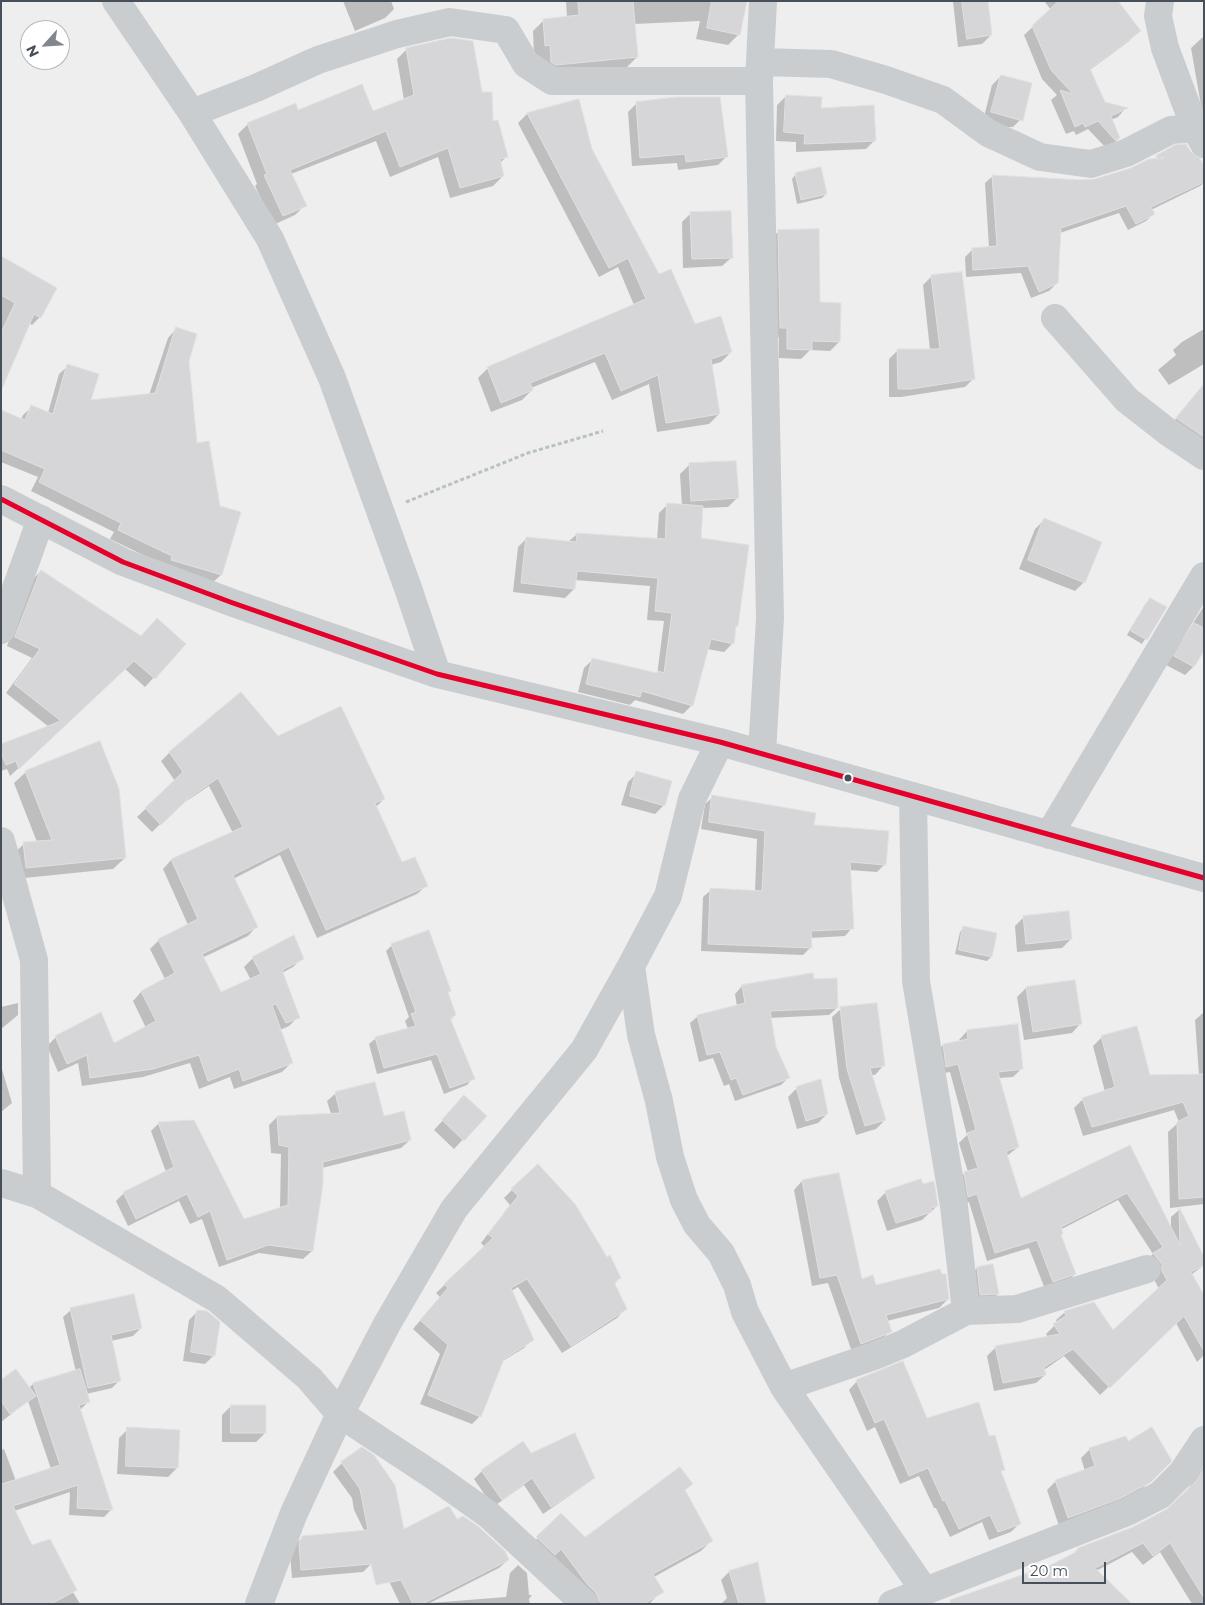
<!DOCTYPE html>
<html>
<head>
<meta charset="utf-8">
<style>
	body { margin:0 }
	#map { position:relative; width:1205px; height:1605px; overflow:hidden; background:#efeeee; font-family:Montserrat,sans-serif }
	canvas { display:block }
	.frame { position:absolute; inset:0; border:2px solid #475059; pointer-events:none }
	.north { position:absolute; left:20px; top:20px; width:50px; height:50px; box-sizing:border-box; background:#fff; border:1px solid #b5b9bd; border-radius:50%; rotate:244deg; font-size:14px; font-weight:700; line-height:20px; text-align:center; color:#475059 }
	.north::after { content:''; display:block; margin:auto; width:18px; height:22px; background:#82878d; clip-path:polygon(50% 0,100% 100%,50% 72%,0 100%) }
	.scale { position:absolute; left:1022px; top:1562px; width:84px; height:22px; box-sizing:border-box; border:2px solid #475059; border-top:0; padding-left:6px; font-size:15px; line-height:18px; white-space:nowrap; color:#475059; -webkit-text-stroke:4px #fff; paint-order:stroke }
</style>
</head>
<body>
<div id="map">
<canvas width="1205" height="1605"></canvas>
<div class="frame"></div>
<div class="north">N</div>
<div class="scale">20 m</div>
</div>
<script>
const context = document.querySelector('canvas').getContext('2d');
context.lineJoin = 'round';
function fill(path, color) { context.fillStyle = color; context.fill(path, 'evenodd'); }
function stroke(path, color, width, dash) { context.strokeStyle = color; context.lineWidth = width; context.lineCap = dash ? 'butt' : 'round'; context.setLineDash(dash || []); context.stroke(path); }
const shadow = new Path2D(`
	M343 1H391L394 9 385 18 355 31Z
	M566 1H746L739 34 728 45 696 39 700 21 634 24 637 57 626 68 541 73 539 56H534L533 31 544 20 567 18Z
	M953 1H987L991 35 982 44 958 47Z
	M1047 1H1114L1138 32 1129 41 1090 70 1104 103 1125 109 1118 117 1111 120 1119 138 1110 147 1106 148 1088 129 1076 135 1074 131 1066 134 1051 100 1057 95 1042 79 1024 35 1051 10 1045 2Z
	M1204 36V117H1203L1191 48Z
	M407 49 481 94 506 157 499 164 503 176 493 186 450 198 438 157 390 177 376 141 291 174 305 205 295 215 273 225 255 186 257 184 238 134 248 124 298 111 372 112 404 100 397 59Z
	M1001 76 1022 118 1013 127H1004L983 121 992 85Z
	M786 96 820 109 875 140 866 149 796 152V142L776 141 777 105Z
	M578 101 590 149 658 276 694 326 731 352 721 362 711 365 719 414 709 424 657 432 649 384 612 400 595 362 531 388 532 390 522 400 491 412 478 378 488 368 634 305 618 267 599 277 518 123 527 114Z
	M637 103 726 157 718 165 678 170 677 163 632 166 628 112Z
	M1176 147 1204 170V183L1200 186 1151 210 1153 214 1146 221 1128 230 1119 213 1060 233 1057 283 1049 291 1031 298 1021 273 966 277 965 257 972 250 989 248 985 183 993 176 1081 181 1096 180 1131 169 1153 160Z
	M796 174 826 194 822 198 797 204 792 179Z
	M691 213 731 258 722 266 683 268 682 222Z
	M778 232 839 342 830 351 810 350 801 359 779 358V337L771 336 769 241Z
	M1 258 40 317 32 325 29 323 1 360Z
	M932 276 974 378 965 387 901 397H889V359L898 350H930L923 285Z
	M176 329 187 361 196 445 221 575 212 583 164 565 110 539 114 532 31 491 38 477 1 462V411L21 419 23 415 32 407 48 413 59 374 68 366 89 402 149 395 168 338Z
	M1204 329V364L1169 385 1158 370 1176 355 1173 350 1182 342Z
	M1198 393 1204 398V452L1168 428Z
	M689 465 737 498 728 507 702 508 699 539 737 626 735 628 732 644 724 652 707 649 692 705 683 714 635 700 630 705 578 692 584 668 593 659 657 675 664 621 647 620 650 586 575 580 574 589 565 598 513 592 518 547 527 538 568 542 577 534 657 540 659 513 668 504 682 506 680 474Z
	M1044 520 1084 582 1075 591 1019 569 1035 529Z
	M41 571 140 637 184 644 145 687 125 669 10 776 7 769 1 771V745L49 727 6 693 32 658 7 646 32 580Z
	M1150 599 1165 608 1142 644 1127 635 1146 603Z
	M1204 606V649L1194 666 1185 675 1166 665Z
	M277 738 384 799 376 807 401 864 426 886 417 894 317 938 280 855 233 879 256 927 248 936 202 958 220 994 251 980 244 967 253 958H302L293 967 282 973 298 1017 289 1026 280 1030 291 1063 282 1072 234 1089 230 1077 199 1089 190 1063 143 1077 82 1086 78 1063 58 1072 47 1046 56 1037 113 1045 146 1028 133 1001 141 992 165 979 150 949 159 940 188 925 163 869 171 860 233 833 209 786 179 806 152 832 137 817 175 781 161 761 170 752Z
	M26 772 125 858 113 869 14 879 12 855 24 844 37 842 14 783Z
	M637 773 664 805 655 814 621 805 628 782Z
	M713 797 813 827 885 864 877 872 849 870 852 928 845 936 810 938 811 947 803 955 701 951 703 897 711 890 755 892 757 839 701 829 705 804Z
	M1024 917 1071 939 1062 948 1017 952 1015 926Z
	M964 927 991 957 987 961 955 954 960 932Z
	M392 945 450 990 447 993 455 1015 450 1020 473 1078 467 1085 444 1094 431 1060 377 1074 369 1044 376 1038 408 1029 405 1021 409 1017 386 951Z
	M813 980 837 1008 829 1015 769 1018 775 1048 788 1078 781 1085 735 1101 729 1084 724 1086 713 1058 699 1062 690 1023 698 1016 737 1006 735 994 742 986Z
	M1026 988 1080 1024 1072 1033 1024 1040 1017 997Z
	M18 1003V1015L1 1029V1007Z
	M841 1009 883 1066 875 1075H871L885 1120 876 1129 856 1135 839 1078 832 1017Z
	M1204 1012V1204L1170 1208 1168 1132 1179 1122 1174 1110 1083 1136 1074 1108 1083 1099 1105 1092 1093 1046 1102 1037 1149 1077 1199 1075 1195 1020Z
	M967 1031 1022 1068 1013 1077 999 1078 1018 1147 1007 1156 1020 1200 1129 1147 1171 1230V1217L1179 1210 1204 1259V1265L1191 1275 1204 1298V1355L1197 1362 1176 1323 1100 1395 1064 1356 1044 1370 1045 1375 1036 1383 994 1391 987 1356 996 1347 1048 1337 1046 1334 1057 1323 1056 1320 1065 1312 1113 1332 1159 1289 1145 1262 1153 1254 1118 1200 1060 1230V1235L1075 1274 1066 1283 1045 1289 1029 1248 987 1261 969 1202 960 1205 956 1182 965 1173 968 1172 959 1143 967 1135 950 1072 938 1074 935 1054 943 1045 959 1042V1040Z
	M1 1066 12 1103 1 1112Z
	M797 1088 827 1114 818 1123 797 1129 788 1097Z
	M336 1093 410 1140 401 1148 322 1168V1184L312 1251 303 1259 259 1253 219 1267 202 1219 190 1224 179 1201 128 1226 116 1201 124 1193 166 1172 151 1131 159 1123 243 1221 280 1208 281 1154 271 1153 269 1125 277 1117 331 1114 327 1101Z
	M456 1106 485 1116 454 1149 434 1130Z
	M802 1181 861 1281 875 1286 948 1299 939 1308 887 1321 890 1331 881 1340 852 1352 828 1283 812 1286 794 1190Z
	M512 1190 620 1278 614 1284 625 1309 617 1318 562 1353 518 1287 511 1291 532 1339 524 1348 501 1362 480 1416 472 1424 420 1404 440 1354 413 1329 440 1297 436 1293 485 1247 481 1243 510 1205 504 1198Z
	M886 1192 937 1206 922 1220 887 1231 877 1201Z
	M977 1268 998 1294 989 1303H971L968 1277Z
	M71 1310 141 1328 133 1336 111 1341 120 1380 112 1388 86 1394 88 1402 80 1410 112 1509 104 1517 69 1515 70 1492 14 1511 32 1547 73 1592 80 1604H1V1450L4 1449 16 1481 51 1469 28 1401 1 1422V1381L29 1388 33 1384 76 1372 63 1317Z
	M198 1311 214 1355 205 1364 183 1361 189 1320Z
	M857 1381 927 1419 989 1437 1003 1469 1000 1473 1020 1523 1011 1532 989 1540 982 1522 950 1537 936 1508H934L919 1476 900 1484 875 1427 867 1431 849 1390Z
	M231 1406 265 1433 256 1442H222V1415Z
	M128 1429 177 1468 168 1477 117 1474 119 1438Z
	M1127 1442 1169 1462 1140 1491 1110 1506 1059 1526 1047 1490 1056 1481 1085 1471 1081 1458 1090 1449Z
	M530 1455 593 1477 585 1485 543 1514 524 1485 493 1507 474 1479 482 1471Z
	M342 1463 403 1531 456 1521 508 1560 499 1568 430 1603 506 1597 510 1573 518 1565 527 1573 529 1595H532L529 1599 530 1604H400L372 1546V1563L363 1572 292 1578 290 1554 293 1546 303 1537 365 1532 354 1510 352 1498 333 1472Z
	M1204 1466V1604H1192L1160 1552 1143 1565 1132 1552 1096 1571 1037 1574 1071 1556 1077 1550 1133 1528 1168 1510 1184 1494Z
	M684 1491 711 1541 701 1551 654 1577 662 1591 649 1604H586L527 1549 561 1515 584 1539Z
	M757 1564 764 1604H721L727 1598 721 1580 729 1572Z`);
const building = new Path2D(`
	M578 1H633L638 57 556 65 551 62 550 45 545 46 543 19 579 15Z
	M712 1H747L740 35 707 28Z
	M962 1H988L992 35 967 39Z
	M1059 1H1118L1141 31 1090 69 1105 102 1128 108 1111 116 1120 138 1115 140 1098 121 1085 127 1083 123 1075 127 1060 90 1073 94 1051 70 1032 26Z
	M451 38 473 41 482 92H492L493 121 498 120 508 157 500 159 504 176 460 188 448 148 400 167 386 131 290 170 307 206 283 216 264 175 267 174 247 123 296 103 298 110 362 84 373 111 414 95 406 48Z
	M1001 75 1032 83 1023 121 991 112Z
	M786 95 822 97 821 108 874 105 876 141 804 144 805 134 784 132Z
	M676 97H720L728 157 686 162 685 154 640 158 636 102Z
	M579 99 592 149 659 274 671 269 695 324 721 316 732 352 711 359 720 414 666 423 658 375 621 391 605 353 530 383 533 390 501 403 487 367 646 299 628 258 609 268 527 113Z
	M1186 144 1191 152 1200 158 1204 167V182L1151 207 1155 214 1136 224 1126 206 1061 228 1058 283 1039 292 1028 266 973 270 972 248 997 246 992 175 1081 180 1095 179 1131 168 1149 159 1164 158 1155 156 1175 145Z
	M821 167 827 194 801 200 795 173Z
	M731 211 733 258 692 259 690 212Z
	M819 229 820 302 841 303 840 342 812 341V350L787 349V328H780L778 230Z
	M1 256 57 288 41 318 34 314 1 391V333L15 303 1 295Z
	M962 272 975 379 911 389H898L897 349H940L931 275Z
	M176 327 197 334 189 361 197 443 209 441 220 506 241 512 222 575 171 560 172 556 118 530 121 523 39 482 45 469 1 450V410L25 420 31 405 53 414 67 364 99 374 91 400 155 393Z
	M1204 384V437L1176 418Z
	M736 461 739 498 691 501 689 463Z
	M667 503 703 506 701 538 749 545 738 626H736L734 644 711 639 693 706 642 691 640 697 586 684 592 658 657 673 658 671 664 673 672 613 655 611 658 578 577 571 575 589 521 583 526 537 577 542 576 533 665 539Z
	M1044 518 1102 542 1085 583 1028 560Z
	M41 570 141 636 157 618 186 644 155 679 134 661 19 769 16 761 6 765 1 753V744L61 721 14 684 40 649 15 637Z
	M1150 598 1167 607 1147 640 1131 631Z
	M1194 623 1204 628V651L1194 667 1174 656Z
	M241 692 278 736 341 706 385 799 375 803 402 862 415 857 428 886 326 930 289 847 233 875 258 927 202 954 221 992 261 974 252 957 294 935 304 959 282 970 300 1018 286 1023 276 1004 272 1005 293 1063 243 1081 239 1069 208 1081 199 1055 153 1069 90 1078 87 1055 67 1064 55 1036 101 1012 114 1043 156 1021 141 991 175 973 158 939 198 919 171 859 243 827 218 778 189 798 161 825 145 808 183 772 169 752Z
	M100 741 119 789 126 858 26 868 23 842 52 840 25 771Z
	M636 771 672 781 665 806 630 796Z
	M712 795 816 813 814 825 889 831 886 865 850 862 854 929 811 931 812 948 708 944 710 888 762 891 765 831 709 822Z
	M1069 911 1072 939 1026 944 1023 916Z
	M963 926 997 933 992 957 959 950Z
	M429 930 451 991 448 992 456 1015 450 1018 475 1079 450 1088 437 1054 384 1068 375 1037 416 1026 411 1014 416 1012 391 944Z
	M813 973 814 979 837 978 838 1008 770 1011 776 1047 790 1078 743 1095 736 1078 731 1080 720 1052 707 1055 697 1015 745 1003 742 985Z
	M1075 980 1082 1024 1033 1032 1026 987Z
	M877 1003 885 1066 870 1068 886 1120 865 1126 847 1069 840 1007Z
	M1018 1024 1023 1069 998 1072 1019 1147 1006 1151 1021 1198 1130 1145 1180 1245 1179 1207 1204 1257V1265L1191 1272 1204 1295V1351L1184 1316 1110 1388 1073 1349 1044 1367 1046 1375 1003 1383 995 1346 1060 1334 1053 1324 1066 1316 1064 1311 1094 1302 1113 1330 1167 1280 1162 1271V1264L1153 1253 1163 1247 1127 1193 1061 1227 1063 1234 1061 1235 1076 1274 1053 1282 1037 1240 995 1253 977 1194 968 1197 964 1172 978 1168 967 1133 976 1130 958 1064 946 1067 943 1044 968 1039 967 1030Z
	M1137 1026 1150 1075 1204 1074V1197L1179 1199 1177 1122 1189 1116 1183 1102 1092 1127 1082 1098 1115 1087 1101 1036Z
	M821 1079 828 1114 806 1121 796 1087Z
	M375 1082 384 1116 404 1111 411 1140 323 1162V1184L313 1251 268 1245 227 1260 210 1211 198 1217 187 1194 136 1219 123 1192 174 1167 158 1122 194 1120 244 1219 288 1205 289 1147 279 1145 277 1116 340 1113 335 1092Z
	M464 1095 487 1116 464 1141 442 1120Z
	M538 1164 575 1204 607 1257 610 1255 621 1278 614 1282 627 1309 571 1346 527 1279 511 1288 534 1340 504 1359 481 1417 428 1395 448 1345 420 1320 448 1288 444 1284 493 1238 488 1234 518 1196 511 1189Z
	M839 1173 862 1279 873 1275 876 1285 940 1269 942 1274H946L949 1299 886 1315 892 1332 861 1344 837 1275 820 1278 802 1180Z
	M921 1179 923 1184 934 1181 938 1206 931 1208 932 1212 896 1223 885 1191Z
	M993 1264 999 1294 980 1295 977 1267Z
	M134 1294 142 1328 111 1335 121 1381 88 1388 70 1308Z
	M197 1310 207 1311 220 1322 215 1356 191 1352Z
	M903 1361 927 1418 979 1402 989 1436 995 1435 1005 1470 1001 1471 1021 1524 998 1532 990 1515 959 1529 945 1500 943 1501 928 1468 909 1476 884 1419 875 1423 856 1380Z
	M16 1369 36 1396 10 1414 1 1401V1380Z
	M80 1369 90 1402 79 1405 113 1510 77 1508 78 1485 13 1506 32 1545 50 1539 77 1590 51 1604H1V1482L2 1484 60 1465 33 1383Z
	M231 1405H266V1433H231Z
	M127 1427 180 1430 178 1468 126 1466Z
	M1152 1427 1172 1461 1151 1482 1121 1498 1068 1518 1055 1480 1095 1466 1089 1448 1126 1436 1128 1441Z
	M575 1433 595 1478 551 1507 532 1478 502 1500 481 1470 523 1441 531 1453Z
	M362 1447 374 1455 395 1485 404 1529 449 1506 457 1519 463 1516 479 1527 505 1551 509 1560 422 1604H413L401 1580 376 1585 371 1564 301 1570 299 1544 302 1536 368 1530 360 1489 341 1462Z
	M680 1467 693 1484 685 1490 713 1541 653 1574 664 1592 644 1604H601L596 1593 587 1584 561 1549 555 1555 536 1537 561 1513 585 1537Z
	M1204 1469V1598L1170 1543 1153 1556 1143 1543 1095 1568 1132 1604H950V1600L1036 1570 1037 1572 1078 1551 1077 1549 1078 1548 1133 1527 1167 1509 1193 1484Z
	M758 1562 766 1604H739L729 1571Z`);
const path = new Path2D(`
	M406 502 528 453 603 431`);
const minor = new Path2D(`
	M116 1 192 113 270 239 332 378 408 588 437 674
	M1160 1 1158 16 1165 48 1195 128 1204 144
	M760 62 831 64 886 80 943 100 988 133 1040 157 1091 164 1126 153 1171 130 1195 128
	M192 113 256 88 318 60 397 34 450 22 506 30 526 64 552 81H759
	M1055 318 1127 400 1168 432 1204 456
	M1 499 123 562 233 603 437 674 720 742 1204 878
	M1 630 41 519
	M762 753 770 618 759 81 763 1
	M913 796 916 981 954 1206 966 1311
	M1049 835 1204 576
	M1 841 34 960 37 1194
	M631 966 641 1035 659 1101 670 1157 684 1200 697 1225 721 1253 737 1285 745 1312 784 1387 924 1590
	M1 1183 37 1194 217 1299 309 1378 340 1414 437 1478 489 1515 585 1604
	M784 1387 874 1356 903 1344 966 1311 1017 1309 1147 1269
	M259 1604 294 1513 340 1414 387 1324 454 1209 584 1050 631 966 668 896 692 799 720 742
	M892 1604 1127 1512 1160 1495 1182 1473 1204 1440`);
const bus1 = new Path2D(`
	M1 499 123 562 233 603 437 674 720 742 1204 878`);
const markers = [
	[848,778,4.5,"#475059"]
];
fill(shadow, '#0003');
fill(building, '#d6d6d8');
stroke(building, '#e0e0e1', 1);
stroke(path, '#b8c3bf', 3, [4, 2.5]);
stroke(minor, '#cacdcf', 28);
stroke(bus1, '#e4002b', 5);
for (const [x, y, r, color] of markers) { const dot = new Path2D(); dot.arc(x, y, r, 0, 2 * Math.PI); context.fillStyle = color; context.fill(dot); stroke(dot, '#fff', 2); }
</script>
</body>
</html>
